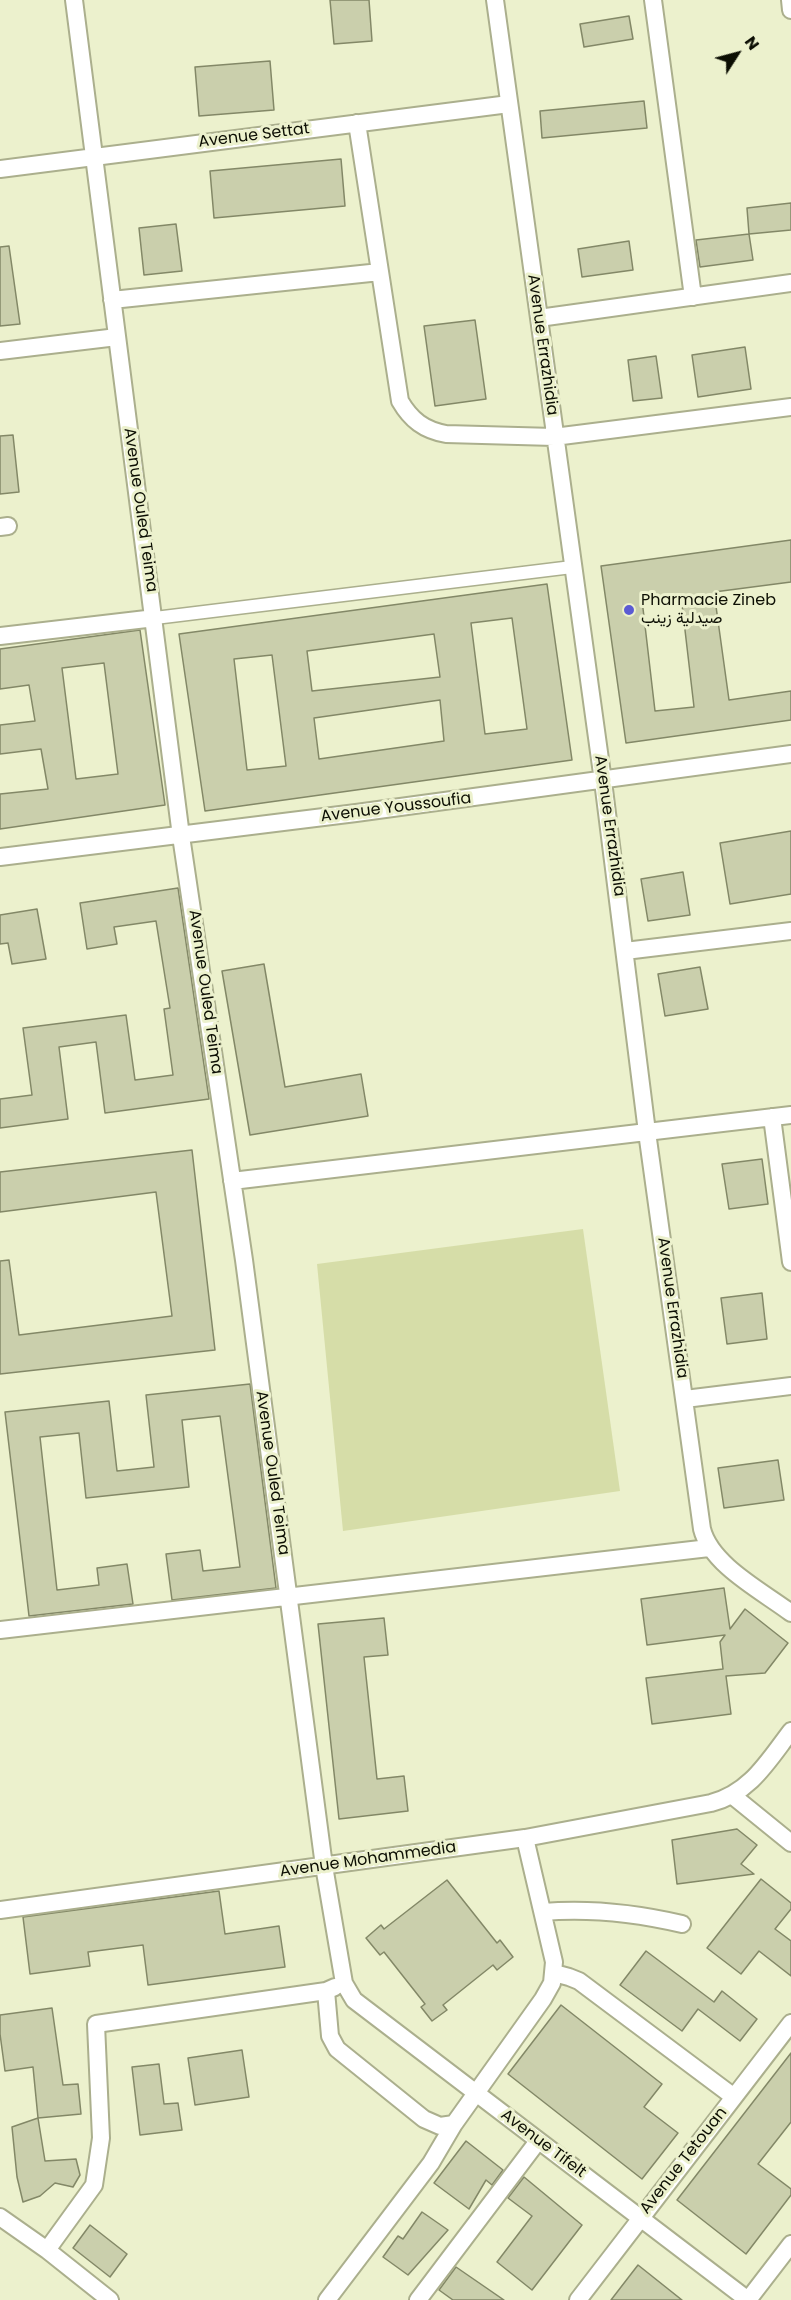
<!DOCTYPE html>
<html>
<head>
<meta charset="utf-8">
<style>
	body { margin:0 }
	#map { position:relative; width:791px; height:2300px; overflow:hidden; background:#ecf1cd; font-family:Poppins,sans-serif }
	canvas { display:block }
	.north { position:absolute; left:707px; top:24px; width:60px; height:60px; -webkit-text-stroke:4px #ecf1cd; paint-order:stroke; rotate:54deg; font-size:16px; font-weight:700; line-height:24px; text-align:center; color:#0c0e03 }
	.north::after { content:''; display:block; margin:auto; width:21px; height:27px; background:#0c0e03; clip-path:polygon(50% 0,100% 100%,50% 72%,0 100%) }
</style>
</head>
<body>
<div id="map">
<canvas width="791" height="2300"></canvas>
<div class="north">N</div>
</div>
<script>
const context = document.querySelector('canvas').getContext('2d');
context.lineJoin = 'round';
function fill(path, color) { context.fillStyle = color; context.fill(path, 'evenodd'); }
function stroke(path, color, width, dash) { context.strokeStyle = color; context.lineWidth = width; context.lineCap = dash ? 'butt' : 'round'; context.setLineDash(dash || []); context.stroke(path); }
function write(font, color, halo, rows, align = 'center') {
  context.font = font + ' Poppins,Vazirmatn,sans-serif'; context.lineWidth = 6; context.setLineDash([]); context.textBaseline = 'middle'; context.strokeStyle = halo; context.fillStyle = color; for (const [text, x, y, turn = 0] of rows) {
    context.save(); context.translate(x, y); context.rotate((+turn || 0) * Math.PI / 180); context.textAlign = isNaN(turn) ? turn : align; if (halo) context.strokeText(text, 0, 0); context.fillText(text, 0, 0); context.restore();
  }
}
const green = new Path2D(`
	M583 1229 620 1491 343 1531 317 1264Z`);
const building = new Path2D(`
	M330 0H369L372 41 334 44Z
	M629 16 633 39 584 47 580 24Z
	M270 61 274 110 199 116 195 67Z
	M644 101 647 128 542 138 540 111Z
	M341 159 345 206 214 218 210 171Z
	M791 203V230L749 234 747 208Z
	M176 224 182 271 144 275 139 228Z
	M749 234 753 260 700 267 696 240Z
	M629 241 633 270 582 277 578 249Z
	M9 246 20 324 0 326V247Z
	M475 320 486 399 435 406 424 326Z
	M745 347 751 389 698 397 692 355Z
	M656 356 662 398 633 401 628 360Z
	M13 435 19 492 0 494V436Z
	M791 540V582L714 592 729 700 791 691V720L626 743 601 566ZM681 596 694 707 655 711 642 600Z
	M547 584 572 760 205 811 179 634ZM512 618 527 729 485 734 471 623ZM434 634 440 677 312 691 307 651ZM272 655 286 766 247 770 234 659ZM440 700 444 741 319 759 314 718Z
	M140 630 165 805 0 829V794L48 789 41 749 0 754V725L35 721 29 685 0 689V649ZM104 663 118 774 76 779 62 668Z
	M791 831V894L730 904 720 843Z
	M683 872 690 915 648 921 641 879Z
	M178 888 209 1099 105 1113 96 1042 59 1047 68 1119 0 1128V1099L32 1095 23 1028 126 1015 135 1080 173 1075 164 1009 170 1008 156 921 114 927 117 944 87 949 80 903Z
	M37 909 46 959 12 964 8 943 0 944V915Z
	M264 964 285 1087 361 1074 368 1116 250 1135 222 971Z
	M700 967 708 1009 665 1016 658 974Z
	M192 1150 215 1350 0 1374V1261L9 1260 19 1335 172 1316 156 1192 0 1212V1172Z
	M762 1159 768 1204 729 1209 722 1164Z
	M762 1293 767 1339 727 1344 721 1298Z
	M250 1384 276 1588 172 1600 166 1554 200 1550 203 1571 240 1567 220 1416 182 1420 189 1487 86 1498 79 1433 40 1437 57 1590 99 1585 97 1568 127 1564 133 1604 29 1616 5 1412 109 1401 117 1471 154 1467 146 1395Z
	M778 1460 784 1500 724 1508 718 1468Z
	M724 1588 730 1629 745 1609 788 1643 765 1673 726 1676 731 1714 652 1724 646 1678 723 1669 720 1642 725 1635 647 1645 641 1599Z
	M384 1618 388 1655 364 1657 377 1779 404 1776 408 1811 339 1819 318 1624Z
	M737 1829 757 1845 741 1864 754 1874 677 1884 672 1840Z
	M761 1879 791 1903V1909L775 1929 791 1941V1976L759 1951 741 1974 707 1948Z
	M447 1880 497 1943 500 1940 513 1957 497 1970 493 1965 443 2005 447 2010 432 2021 421 2007 425 2004 384 1952 380 1955 366 1938 381 1925 384 1929Z
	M219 1891 225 1934 279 1926 285 1967 148 1985 143 1945 88 1952 90 1966 30 1974 23 1917Z
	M646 1951 714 2002 722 1991 757 2019 740 2041 698 2009 682 2031 620 1985Z
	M561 2005 662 2084 644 2107 678 2133 642 2179 508 2074Z
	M52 2008 63 2085 78 2084 81 2114 38 2118 33 2067 5 2071 0 2034V2015Z
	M242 2050 249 2097 195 2105 188 2058Z
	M791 2053V2122L758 2164 791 2189V2195L746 2254 677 2200Z
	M159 2064 164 2104 178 2103 182 2130 140 2135 132 2067Z
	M38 2118 45 2161 76 2159 80 2175 73 2187 55 2183 40 2196 23 2202 17 2177 12 2127Z
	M466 2141 503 2170 492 2185 486 2180 469 2209 434 2183Z
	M524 2177 582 2225 532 2290 497 2262 532 2216 508 2198Z
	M422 2212 448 2230 408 2275 383 2257 398 2236 403 2239Z
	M90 2225 127 2254 110 2277 73 2248Z
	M638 2265 682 2300H611Z
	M456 2267 504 2300H453L439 2290Z`);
const pedestrian = new Path2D(`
	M155 618 572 567`);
const minor = new Path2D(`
	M74 0 181 836 244 1260 324 1866 344 1983 354 2000 748 2300
	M495 0 603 781 647 1132 702 1529C711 1565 762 1591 791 1613
	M653 0 693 297
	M790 0 791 10
	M357 123 400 401C411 420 424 430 446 434L554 437 791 407
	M0 169 509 104
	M112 300 380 272
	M539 318 791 283
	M0 351 117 337
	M0 527 8 526
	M0 636 155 618
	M0 857 356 813 791 754
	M625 951 791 931
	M772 1117 791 1262
	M232 1181 791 1115
	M685 1399 791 1386
	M0 1630 709 1548
	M733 1796 791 1843
	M0 1910 525 1838 711 1803C750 1793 768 1761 791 1731
	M543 1912C591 1908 635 1913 682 1924
	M554 1973 569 1977 579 1981 734 2097
	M326 1991 330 2036 337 2049 424 2119 440 2126 454 2124 543 1999 552 1983 554 1962 525 1838
	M0 2217 47 2250 110 2300
	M47 2250 94 2185 101 2138 96 2024 326 1991 335 1987
	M327 2300 431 2163 454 2124
	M418 2300 538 2141
	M578 2300 791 2023
	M748 2300 791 2244`);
const markers = [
	[629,610,6,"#5b5bd3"]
];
const streetNames = [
	["Avenue Settat",254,136,-7],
	["Avenue Errazhidia",542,345,82],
	["Avenue Ouled Teima",140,510,82],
	["Avenue Youssoufia",396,808,-7],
	["Avenue Errazhidia",609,826,82],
	["Avenue Ouled Teima",205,992,82],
	["Avenue Errazhidia",672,1308,82],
	["Avenue Ouled Teima",272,1473,82],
	["Avenue Mohammedia",368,1860,-8],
	["Avenue Tifelt",543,2144,37],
	["Avenue Tetouan",684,2161,-52]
];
const poiNames = [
	["Pharmacie Zineb",641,601],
	["صيدلية زينب",641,619]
];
fill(green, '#d6dda8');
fill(building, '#cacfac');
stroke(building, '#838867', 1.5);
stroke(pedestrian, '#abaf8d', 15);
stroke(minor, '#abaf8d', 20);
stroke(pedestrian, '#fff', 12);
stroke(minor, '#fff', 16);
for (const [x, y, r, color] of markers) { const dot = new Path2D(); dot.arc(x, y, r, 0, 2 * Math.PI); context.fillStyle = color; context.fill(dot); stroke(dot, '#ecf1cd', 2); }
write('16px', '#0c0e03', '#ecf1cd', streetNames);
write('16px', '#0c0e03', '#ecf1cd', poiNames, 'left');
</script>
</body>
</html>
